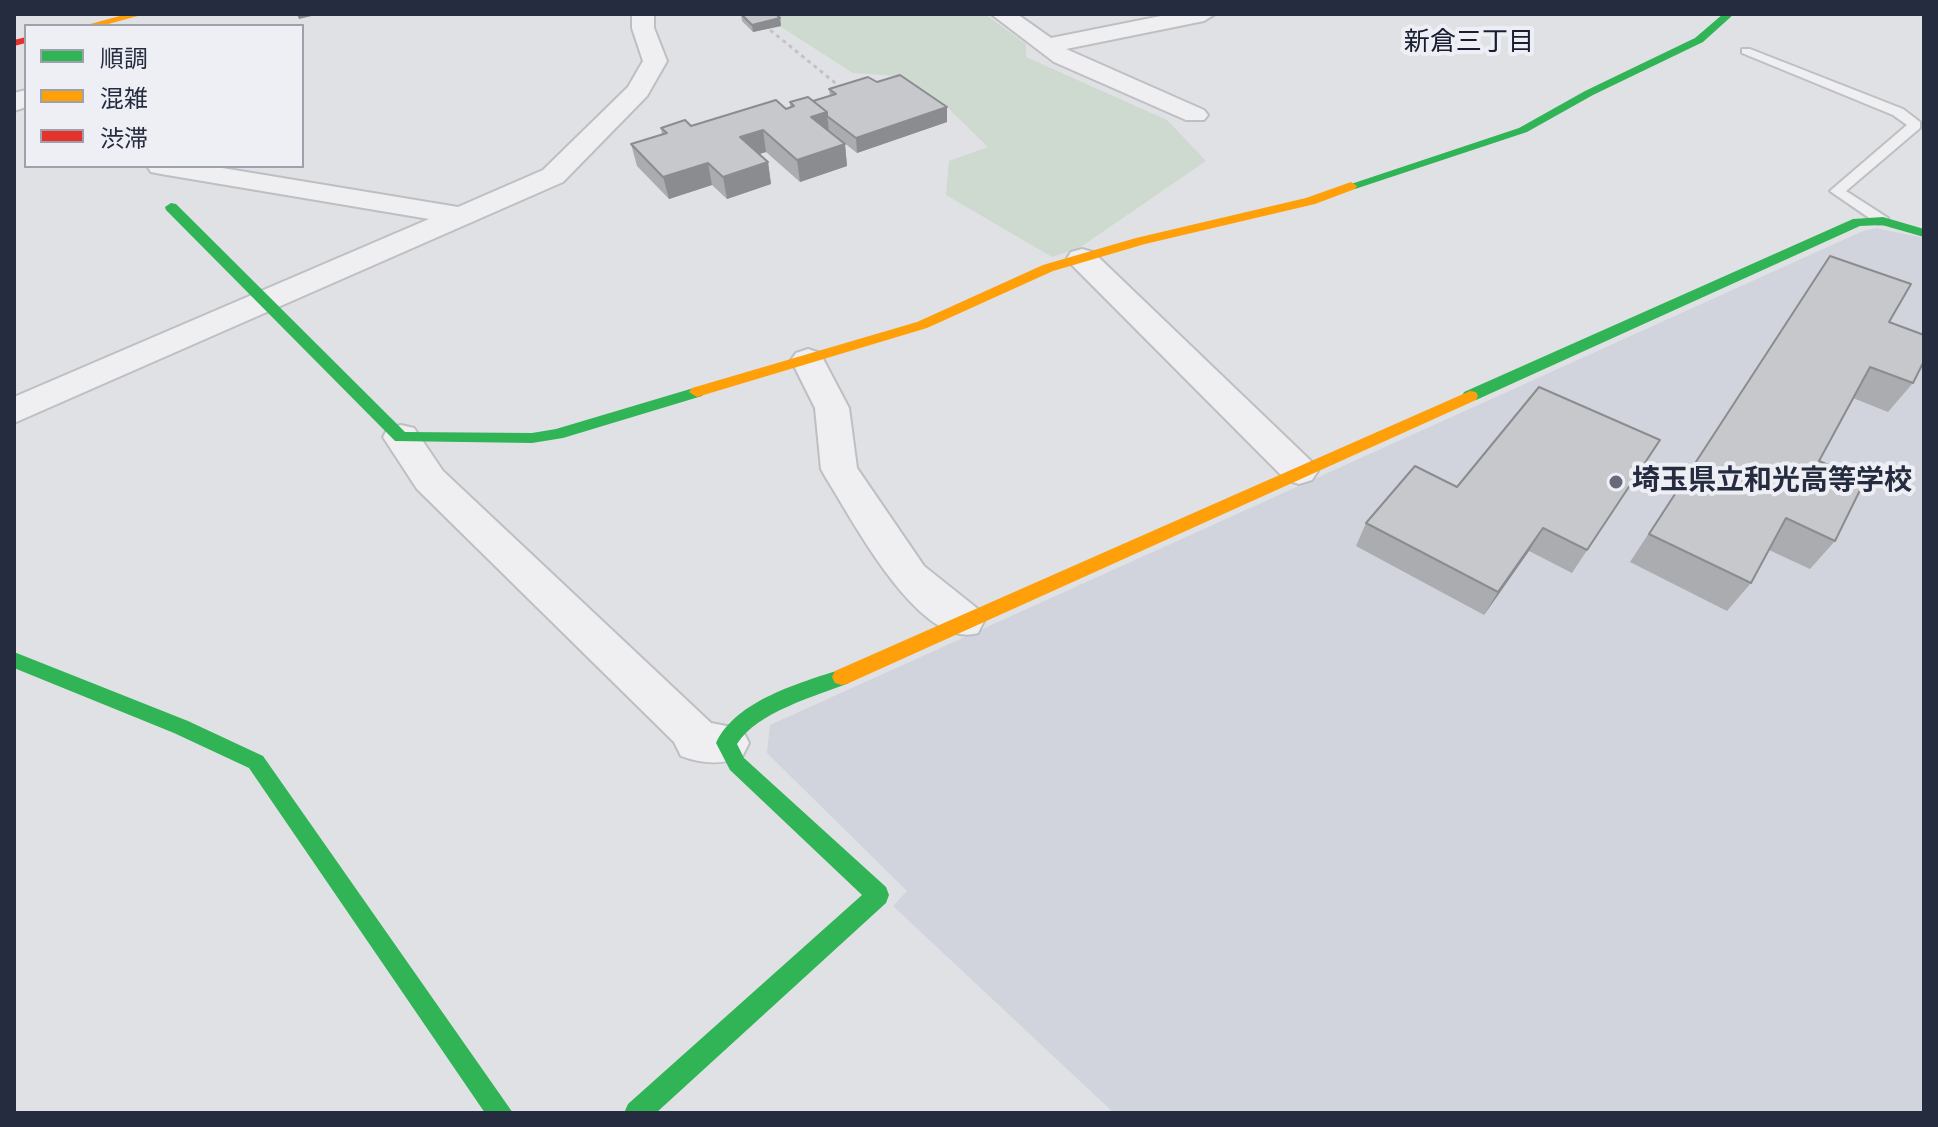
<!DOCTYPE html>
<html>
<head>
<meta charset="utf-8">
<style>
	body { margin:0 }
	#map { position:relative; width:1938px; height:1127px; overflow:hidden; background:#e0e1e5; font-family:"Varela Round","Noto Sans JP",sans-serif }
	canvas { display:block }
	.frame { position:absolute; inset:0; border:16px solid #262c3f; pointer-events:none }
	.legend { position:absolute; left:24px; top:24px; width:280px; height:144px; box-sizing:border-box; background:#edeff5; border:2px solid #9da1ac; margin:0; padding:10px 14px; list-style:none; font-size:24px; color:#262c3f }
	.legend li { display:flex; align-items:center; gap:16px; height:40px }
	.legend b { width:40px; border:2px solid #9da1ac }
</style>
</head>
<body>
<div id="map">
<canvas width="1938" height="1127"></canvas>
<div class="frame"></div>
<ul class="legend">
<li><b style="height:10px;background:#30b455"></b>順調</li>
<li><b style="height:10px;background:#ff9f0a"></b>混雑</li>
<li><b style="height:10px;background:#e5322d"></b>渋滞</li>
</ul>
</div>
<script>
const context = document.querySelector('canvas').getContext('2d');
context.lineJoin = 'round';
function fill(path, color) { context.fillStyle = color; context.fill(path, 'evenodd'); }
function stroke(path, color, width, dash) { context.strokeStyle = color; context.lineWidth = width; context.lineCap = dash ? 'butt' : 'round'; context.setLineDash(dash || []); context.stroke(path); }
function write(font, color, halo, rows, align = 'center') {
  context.font = font + ' "Varela Round","Noto Sans JP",sans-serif'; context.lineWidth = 8; context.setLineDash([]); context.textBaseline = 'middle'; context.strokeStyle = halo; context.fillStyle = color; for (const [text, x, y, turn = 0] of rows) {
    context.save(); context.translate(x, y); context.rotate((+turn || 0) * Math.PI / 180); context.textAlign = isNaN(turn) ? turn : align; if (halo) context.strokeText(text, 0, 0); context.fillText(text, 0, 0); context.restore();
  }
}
const built = new Path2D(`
	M1876 228 1924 238V1113H1114L893 906 907 891 767 753 770 725 1863 231Z`);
const green = new Path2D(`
	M761 14H985L1026 44V57L1167 120 1206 161 1079 248 1052 257 946 195 949 161 988 147 947 107 897 76 853 73Z`);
const path = new Path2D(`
	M764 25 839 86`);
const lane = new Path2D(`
	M1742 49H1750L1903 109 1920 122V128L1846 191 1888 218V224H1878L1830 191 1907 125 1893 115 1742 53Z`);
const street = new Path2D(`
	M632 14H654V28L667 61 647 96 563 182 14 423V397L429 219 161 174 151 172 147 166H210L458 207 543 170 628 87 643 61 632 28Z
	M991 14H1017L1051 38 1171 14H1215L1204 21 1066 49 1204 110 1208 115 1204 120H1186L1054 62Z
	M26 90V107L14 111V93Z
	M1082 249 1093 252 1312 462 1318 471 1312 480 1299 484 1286 480 1071 264 1067 258 1071 252Z
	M808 349 820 353 849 408 857 468 924 566 978 609 984 621 978 633C920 651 852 519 826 478L821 469 815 408 791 360 796 353Z
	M401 425 414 428 443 471 711 723 742 729 749 743 742 757C721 765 702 764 681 756L674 742 417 489 383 437 388 428Z`);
const fast = new Path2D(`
	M1723 14H1734L1703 42 1593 95 1527 132 1355 189 1345 186 1519 128 1585 91 1695 38Z
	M171 203 176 204 405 432 532 433 556 429 697 387 705 392 702 396 563 438 532 443 395 441 166 210 165 207Z
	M1883 217 1924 229V237L1882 225 1860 226 1476 400H1464L1462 396 1464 392 1853 219Z
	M14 652 188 721 263 756 513 1113H485L249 768 174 733 14 668Z
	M842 669 849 671 852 677 849 683C816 696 757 712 737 744L744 758 886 887 889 895 886 903 656 1113H624L628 1104 862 895 730 770 716 743C736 700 800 683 842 669Z`);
const slow = new Path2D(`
	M127 14H145L101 26H83Z
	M1351 182 1357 186 1355 189 1315 204 1145 244 1053 271 927 328 697 397 689 392 692 388 917 322 1043 265 1136 238 1306 198Z
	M1470 391 1476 392 1478 396 1476 400 849 683 842 685 835 683 832 677 835 671Z`);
const jam = new Path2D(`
	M26 37V43L14 46V40Z`);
const wall = new Path2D(`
	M741 14 780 18 781 26 753 32 742 21Z
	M877 82 947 122 857 153 829 131 845 144 847 166 800 182 766 152 759 154 768 162 771 184 727 199 712 185 669 199 637 166 631 144 662 135 661 128 691 126 786 109 790 107V102L813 101 830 96 829 89Z
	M1830 256 1889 322 1913 383 1888 412 1853 398 1819 461 1835 541 1810 569 1769 550 1751 583 1727 611 1630 562Z
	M1660 440 1572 573 1529 551 1484 615 1356 546 1366 523Z`);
const shadedWall = new Path2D(`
	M297 14H320L299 19Z
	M780 18 781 26 753 32 752 25Z
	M947 107V122L857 153 856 138Z
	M827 112 829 133 811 117Z
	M763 130 766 152 744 159 740 137Z
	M845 144 847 166 800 182 797 160Z
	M768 162 771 184 727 199 723 177Z
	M708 163 712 185 669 199 663 177Z
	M1543 528 1529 551 1484 615 1498 592Z`);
const building = new Path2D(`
	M741 14H776L780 18 752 25Z
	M900 75 947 107 856 138 827 116V112L813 101 836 94 829 89 868 77 877 82Z
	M808 97 827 112 811 117 845 144 797 160 763 130 740 137 768 162 723 177 708 163 663 177 631 144 667 133 661 128 685 120 691 126 776 100 786 109 794 106 790 102Z
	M1830 256 1911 284 1889 322 1924 335V361L1913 383 1870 367 1819 461 1865 480 1835 541 1786 518 1751 583 1649 534Z
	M1539 387 1660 440 1587 550 1543 528 1498 592 1366 523 1415 466 1457 487Z`);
const markers = [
	[1616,482,8,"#676b79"]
];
const farNeighbourhoodnames = [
	["新倉三丁目",1469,43]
];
const poiNames = [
	["埼玉県立和光高等学校",1632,482]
];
fill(built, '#d1d4dc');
fill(green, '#ced9d0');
stroke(lane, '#bebfc3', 4);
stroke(street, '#bebfc3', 4);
stroke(path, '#c2c2c8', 3, [4, 4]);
fill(lane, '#efeff2');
fill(street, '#efeff2');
fill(fast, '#30b455');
fill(slow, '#ff9f0a');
fill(jam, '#e5322d');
fill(wall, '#aaacaf');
fill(shadedWall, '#8b8c8f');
fill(building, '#c6c8cc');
stroke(building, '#8b8c8f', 2);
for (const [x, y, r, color] of markers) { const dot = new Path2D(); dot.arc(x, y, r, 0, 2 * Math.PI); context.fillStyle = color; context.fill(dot); stroke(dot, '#edeff5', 3); }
write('26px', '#181d30', '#edeff5', farNeighbourhoodnames);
write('bold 28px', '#262c3f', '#edeff5', poiNames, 'left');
</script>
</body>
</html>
